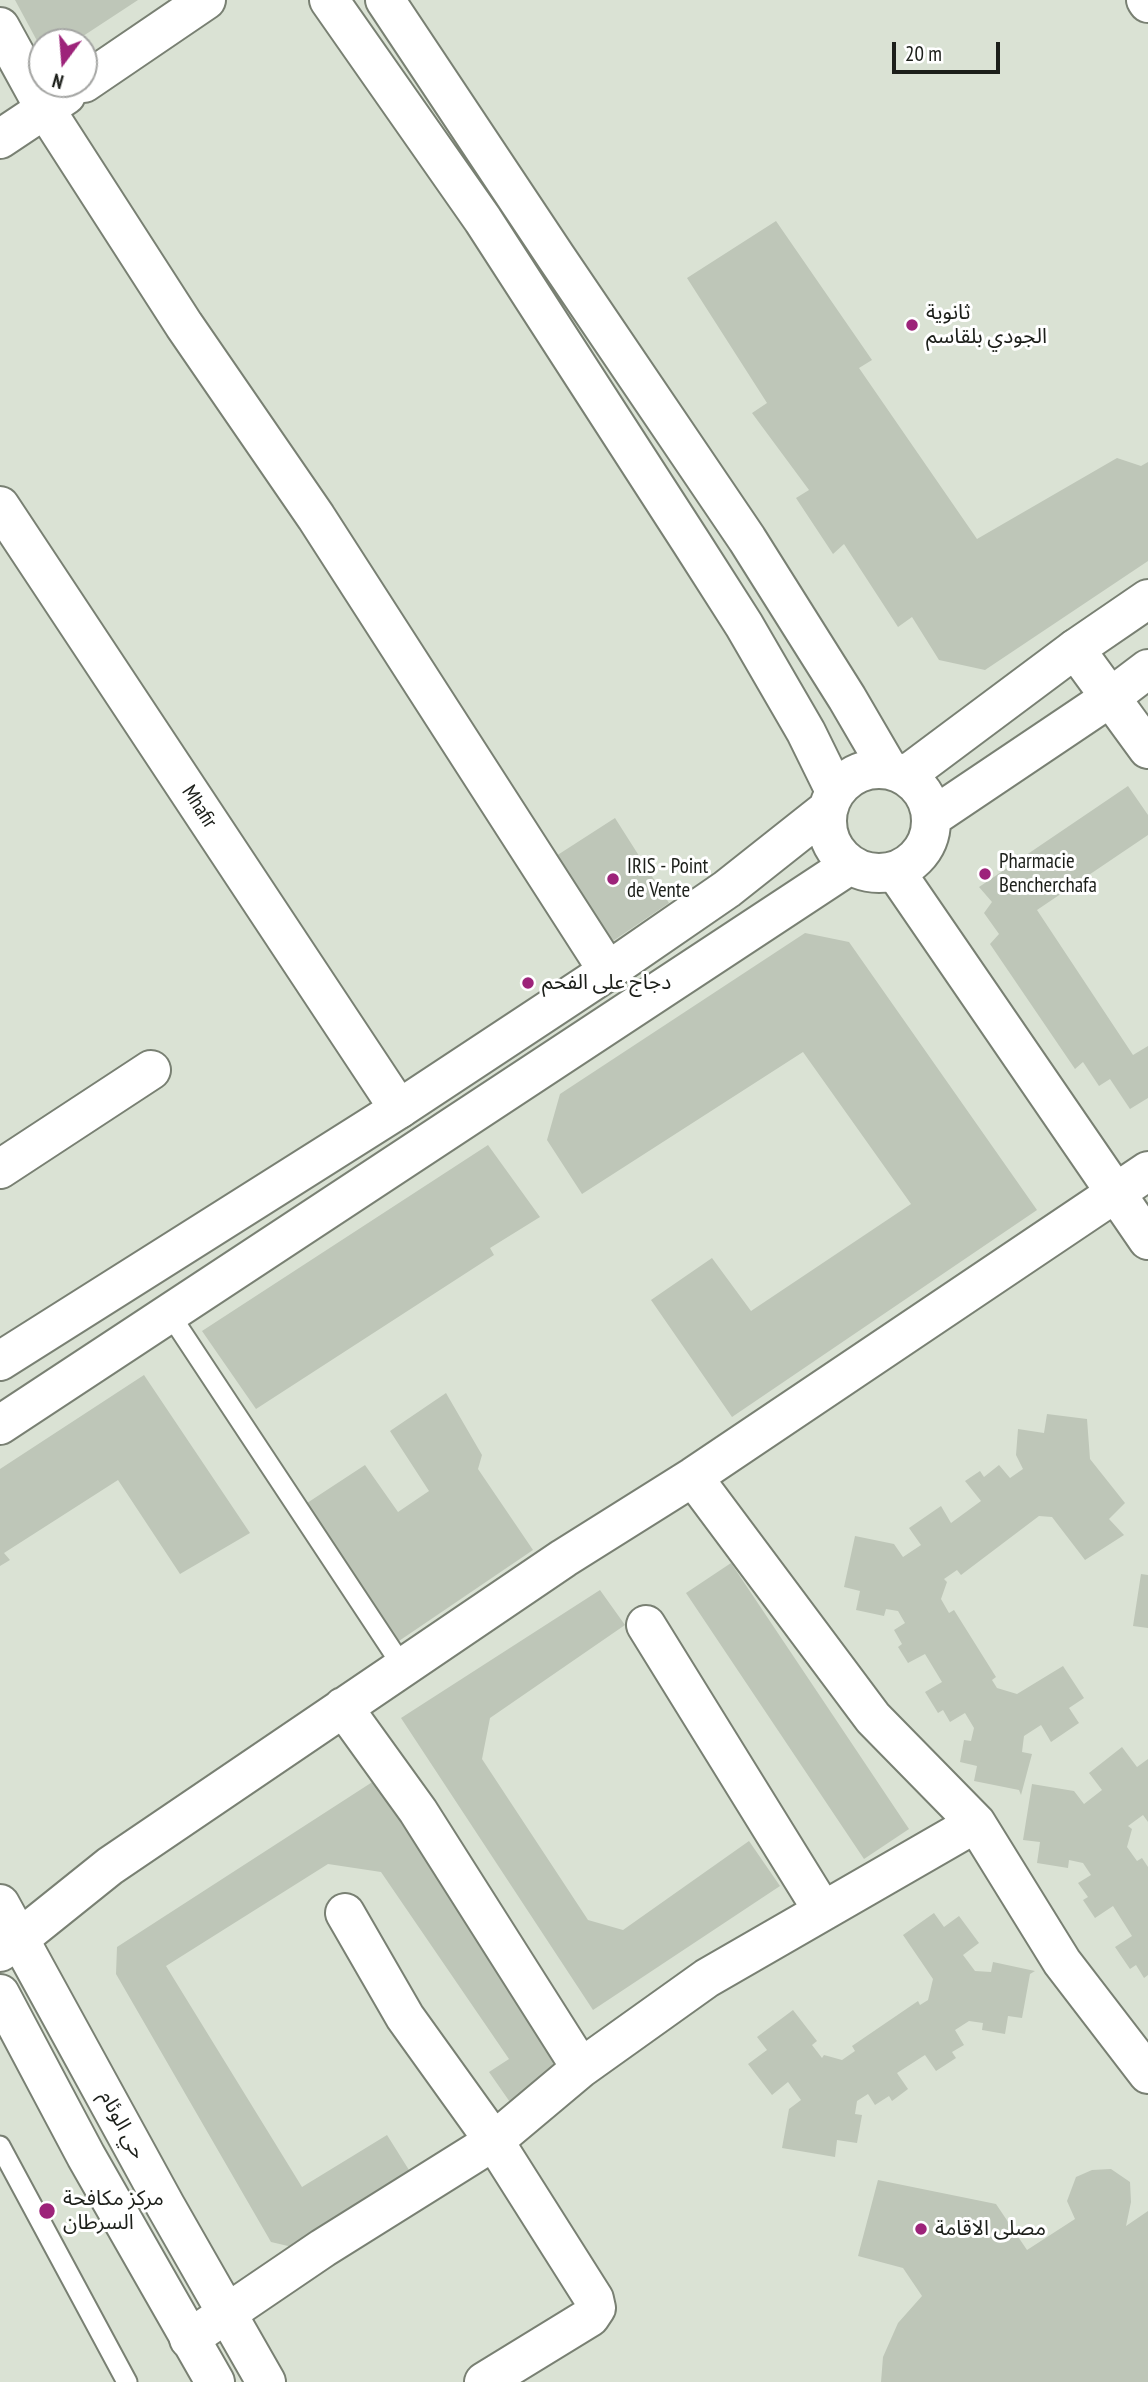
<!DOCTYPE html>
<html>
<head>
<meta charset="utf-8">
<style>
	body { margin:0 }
	#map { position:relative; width:1148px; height:2382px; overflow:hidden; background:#dae2d4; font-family:"PT Sans Narrow",sans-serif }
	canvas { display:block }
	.north { position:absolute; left:28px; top:28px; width:70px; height:70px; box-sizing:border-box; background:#fff; border:2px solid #a4a5a3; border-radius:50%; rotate:196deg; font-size:19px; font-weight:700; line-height:28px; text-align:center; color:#1c1f1a }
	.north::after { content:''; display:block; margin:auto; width:24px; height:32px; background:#9d237a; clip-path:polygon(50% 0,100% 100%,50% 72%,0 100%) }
	.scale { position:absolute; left:892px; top:42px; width:108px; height:32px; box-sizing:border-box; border:4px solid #1c1f1a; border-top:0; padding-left:9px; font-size:21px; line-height:24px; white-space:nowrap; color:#1c1f1a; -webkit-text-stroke:5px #fff; paint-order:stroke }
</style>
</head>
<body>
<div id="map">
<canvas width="1148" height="2382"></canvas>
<div class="north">N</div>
<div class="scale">20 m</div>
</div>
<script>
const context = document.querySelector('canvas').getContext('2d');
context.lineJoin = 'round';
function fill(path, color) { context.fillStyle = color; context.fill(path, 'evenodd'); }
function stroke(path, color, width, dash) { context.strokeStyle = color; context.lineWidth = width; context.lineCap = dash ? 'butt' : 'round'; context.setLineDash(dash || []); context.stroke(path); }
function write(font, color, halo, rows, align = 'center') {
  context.font = font + ' "PT Sans Narrow","Noto Sans Arabic",sans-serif'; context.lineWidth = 6; context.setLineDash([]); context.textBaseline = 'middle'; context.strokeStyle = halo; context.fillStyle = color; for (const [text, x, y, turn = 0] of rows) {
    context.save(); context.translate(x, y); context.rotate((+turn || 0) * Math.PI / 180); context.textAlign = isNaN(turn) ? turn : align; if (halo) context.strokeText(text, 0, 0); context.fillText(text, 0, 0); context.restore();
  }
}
const building = new Path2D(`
	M15 0H138L74 42H42V50Z
	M776 221 872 360 859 368 977 539 1117 458 1141 466 1148 462V561L985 670 939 660 912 617 898 627 844 544 833 554 796 498 809 490 752 413 767 403 687 278Z
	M1128 786 1148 815V835L1037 910 1133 1055 1148 1046V1098L1130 1109 1110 1079 1099 1086 1083 1062 1075 1069 990 944 999 934 984 913 992 902 979 887Z
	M615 818 669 903 613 941 556 856Z
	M805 933 849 942 1037 1210 732 1417 651 1300 712 1258 751 1311 911 1204 803 1052 582 1194 547 1140 560 1094Z
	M488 1145 540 1217 490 1248 494 1255 256 1409 202 1331Z
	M144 1375 250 1533 180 1574 118 1480 4 1553 10 1560 0 1566V1469Z
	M446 1393 482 1455 478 1469 533 1550 396 1643 304 1505 365 1465 398 1512 429 1491 390 1431Z
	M1047 1414 1087 1419 1090 1459 1125 1503 1109 1519 1124 1535 1085 1560 1052 1517 1039 1516 961 1575 957 1570 944 1579 947 1582 941 1599 949 1613 954 1610 996 1677 992 1680 997 1688 1017 1694 1063 1666 1084 1698 1069 1708 1079 1723 1051 1742 1041 1725 1024 1736 1022 1752 1032 1754 1021 1795 1019 1790 974 1781 977 1766 960 1762 964 1740 971 1741 974 1728 965 1713 950 1722 943 1710 938 1713 925 1692 942 1682 925 1654 908 1663 898 1647 902 1644 894 1630 905 1623 898 1611 886 1609 884 1616 856 1610 860 1591 844 1587 855 1536 894 1544 903 1557 921 1545 909 1528 941 1506 951 1523 981 1501 965 1481 980 1471 984 1477 999 1465 1010 1478 1023 1469 1016 1455 1018 1429 1044 1433Z
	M731 1563 909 1829 864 1859 686 1593Z
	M1141 1574 1148 1575V1628L1133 1626Z
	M600 1590 625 1625 490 1718 482 1759 588 1920 623 1930 749 1841 780 1886 593 2010 401 1718Z
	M1122 1747 1137 1767 1148 1759V1822L1143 1815 1128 1826 1132 1829 1127 1847 1137 1861 1142 1858 1148 1867V1975L1144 1978 1136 1965 1130 1969 1115 1947 1132 1936 1113 1906 1095 1918 1083 1900 1088 1897 1078 1883 1091 1875 1083 1863 1069 1860 1068 1868 1037 1863 1040 1842 1023 1840 1032 1784 1074 1791 1084 1804 1102 1790 1089 1773Z
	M377 1779 557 2054 556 2076 512 2105 489 2072 509 2059 381 1872 328 1864 166 1966 302 2187 387 2135 414 2178 301 2249 271 2242 116 1974 117 1947Z
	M934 1913 944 1927 959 1916 979 1943 963 1955 975 1971 991 1972 993 1962 1035 1971 1030 1974 1022 2018 1008 2016 1005 2034 982 2030 983 2023 969 2021 955 2030 964 2045 952 2052 956 2058 936 2071 925 2055 897 2073 908 2089 892 2101 889 2096 875 2105 868 2094 857 2101 855 2114 862 2115 857 2143 837 2140 835 2157 782 2148 789 2109 801 2100 788 2082 772 2095 748 2064 767 2050 757 2037 793 2010 817 2041 812 2045 822 2058 824 2055 842 2060 855 2051 852 2046 918 2001 920 2005 928 2000 933 1979 903 1935Z
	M1111 2169 1130 2182 1131 2202 1126 2226 1148 2211V2382H881L883 2357 898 2323 922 2296 903 2268 858 2256 878 2180 996 2204 1027 2250 1075 2219 1067 2201 1076 2177 1092 2170Z`);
const lane = new Path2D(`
	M169 1313 403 1667
	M0 2146 127 2382`);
const street = new Path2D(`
	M1146 0 1148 3
	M0 27 45 109 184 325 316 517 608 971
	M84 83 206 0
	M0 139 66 95
	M0 506 399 1109
	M1075 649 1148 749
	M895 871 1148 1240
	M0 1169 151 1070
	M693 1477 873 1718 976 1823 1062 1962 1148 2074
	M646 1625 823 1911
	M343 1707 418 1811 581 2068
	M345 1913 405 2017 494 2141 594 2299 596 2308 590 2317 484 2382
	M0 1952 19 1939 110 1866 564 1558 693 1477 1148 1171
	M189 2339 323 2248 494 2141 581 2068 707 1978 976 1823`);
const secondary = new Path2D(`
	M329 0 483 220 691 542 744 625 806 732 835 791
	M385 0 556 257 747 539 847 698 889 770
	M827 821a52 52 0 1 1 104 0a52 52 0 1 1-104 0Z
	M905 776 1075 649 1148 599
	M931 818 1111 697 1148 669
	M0 1361 399 1109 608 971 727 889 828 809
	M0 1425 850 865
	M0 1904 165 2205 266 2382
	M0 1994 86 2156 215 2382`);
const markers = [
	[912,325,7,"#9d237a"],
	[985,874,7,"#9d237a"],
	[613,879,7,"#9d237a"],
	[528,983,7,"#9d237a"],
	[47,2211,9,"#9d237a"],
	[921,2229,7,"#9d237a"]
];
const poiNames = [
	["ثانوية",926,313],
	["الجودي بلقاسم",926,337],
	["Pharmacie",999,862],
	["Bencherchafa",999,886],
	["IRIS - Point",627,867],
	["de Vente",627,891],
	["دجاج على الفحم",542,983],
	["مركز مكافحة",63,2199],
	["السرطان",63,2223],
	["مصلى الاقامة",935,2229]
];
const streetNames = [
	["Mhafir",199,807,57],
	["حي الوئام",122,2125,62]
];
fill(building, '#bec6b8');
stroke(lane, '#798073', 23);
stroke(street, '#798073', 42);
stroke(secondary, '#798073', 42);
stroke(lane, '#fff', 19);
stroke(street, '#fff', 38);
stroke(secondary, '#fff', 38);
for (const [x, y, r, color] of markers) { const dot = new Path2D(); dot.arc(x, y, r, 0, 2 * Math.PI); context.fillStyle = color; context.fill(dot); stroke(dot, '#fff', 2.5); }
write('21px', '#1c1f1a', '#fff', poiNames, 'left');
write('21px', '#1c1f1a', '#fff', streetNames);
</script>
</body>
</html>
